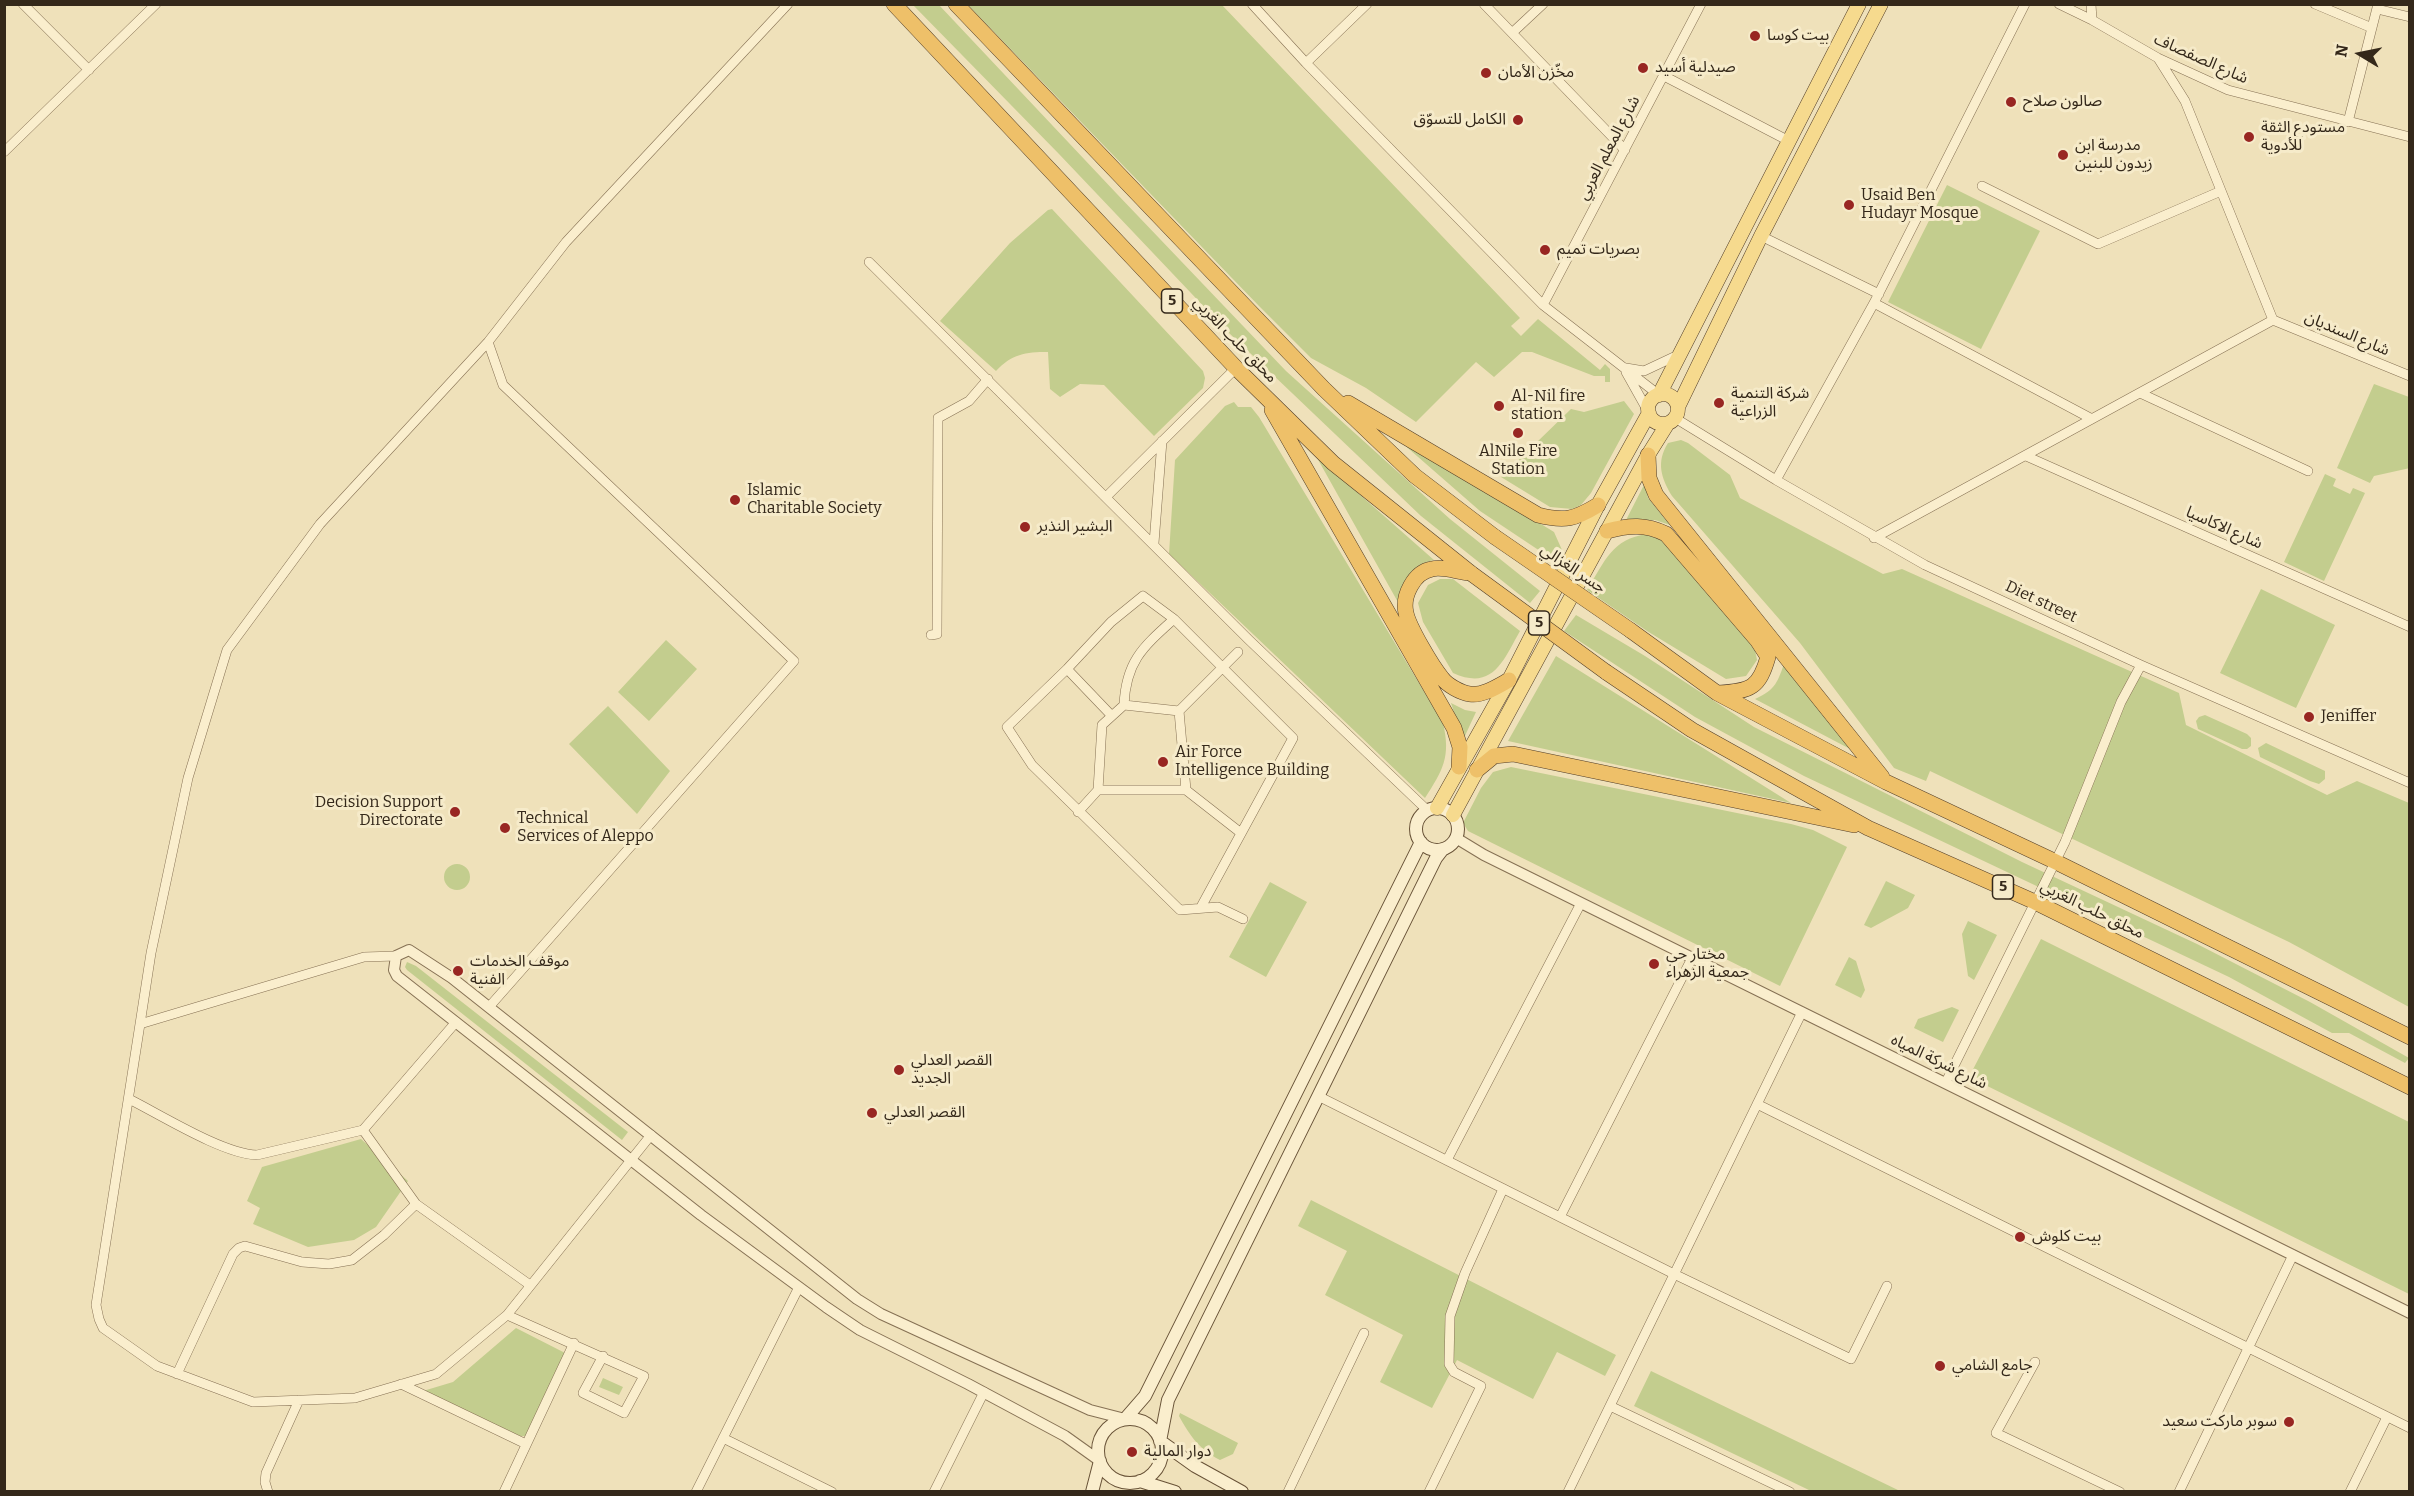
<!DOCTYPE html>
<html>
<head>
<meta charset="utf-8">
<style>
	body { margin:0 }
	#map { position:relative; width:2414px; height:1496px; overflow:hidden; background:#efe1ba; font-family:Bitter,serif }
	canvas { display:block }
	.frame { position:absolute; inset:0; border:6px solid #34281a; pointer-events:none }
	.north { position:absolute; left:2330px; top:24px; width:60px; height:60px; -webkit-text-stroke:4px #f6ebca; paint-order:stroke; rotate:280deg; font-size:16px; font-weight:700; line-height:24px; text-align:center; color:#34281a }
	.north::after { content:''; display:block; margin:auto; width:21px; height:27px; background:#34281a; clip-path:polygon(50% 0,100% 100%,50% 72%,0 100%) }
</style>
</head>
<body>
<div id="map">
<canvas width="2414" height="1496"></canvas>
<div class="frame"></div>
<div class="north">N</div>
</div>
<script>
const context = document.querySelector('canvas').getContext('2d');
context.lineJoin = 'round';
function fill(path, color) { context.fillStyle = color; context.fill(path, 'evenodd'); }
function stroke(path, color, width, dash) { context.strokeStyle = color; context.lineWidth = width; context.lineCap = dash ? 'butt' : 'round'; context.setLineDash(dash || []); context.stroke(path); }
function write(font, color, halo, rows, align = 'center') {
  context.font = font + ' Bitter,"Noto Sans Arabic",serif'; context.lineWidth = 6; context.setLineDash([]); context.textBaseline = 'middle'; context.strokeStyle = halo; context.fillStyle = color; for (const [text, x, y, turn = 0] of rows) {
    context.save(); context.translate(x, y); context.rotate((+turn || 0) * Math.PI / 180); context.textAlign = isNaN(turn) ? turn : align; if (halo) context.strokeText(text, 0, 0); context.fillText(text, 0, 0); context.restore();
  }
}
const green = new Path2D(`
	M913 5H939L1117 194 1286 371 1450 519 1540 591 1530 603 1421 516 1228 332 1059 154Z
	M968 5H1222L1520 318 1511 326 1521 336 1538 319 1600 370 1605 364 1610 369V382H1605V376H1594L1532 352H1522L1494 377 1476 362 1416 422 1366 388 1311 358 1259 306Z
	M1947 185 2040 231 1981 349 1888 302Z
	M1052 209 1203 371 1205 378 1203 388 1154 436 1104 385 1080 384 1060 397 1050 389 1048 352C1025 352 1012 354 996 371L940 321 1010 243 1048 210Z
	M2374 384 2409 397 2410 468 2374 476 2370 483 2337 468Z
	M1624 401 1634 414 1591 493 1581 505 1572 509 1550 507 1501 477 1571 409 1584 412Z
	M1234 402 1238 407H1251L1259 417 1443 723C1451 757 1443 770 1425 798L1169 554 1175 460 1225 406Z
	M1386 429 1554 532 1562 550 1558 563 1480 511Z
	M1681 440 1688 443 1730 475 1740 498 1883 574 1902 569 2179 693 2186 725 2327 795 2357 781 2409 803V1007L2289 942 1930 771 1926 781 1894 768 1800 643 1672 496C1661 478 1656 462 1668 443Z
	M1316 456 1434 560C1411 565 1401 582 1399 604Z
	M2325 474 2336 479 2333 486 2350 494 2353 488 2365 493 2324 581 2284 562Z
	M1645 483 1648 498 1670 525 1655 520 1625 522Z
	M1647 534 1663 537 1697 575 1755 650 1757 660 1746 676 1726 679 1647 631 1587 590C1605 561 1612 539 1647 534Z
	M1440 579H1453L1520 631C1503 661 1493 691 1453 673L1423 622 1418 603 1428 585Z
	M2261 589 2335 625 2296 708 2220 673Z
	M1576 615 1645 656 1754 727 2022 862 2197 944 2310 1002 2409 1058 2405 1063 2349 1033H2332L2229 977 1804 776 1695 717 1564 631Z
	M666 640 697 669 649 721 618 692Z
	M1556 656 1791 803 1508 741Z
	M1785 661 1852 750 1755 699C1776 690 1778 681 1785 661Z
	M1451 703 1465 710 1476 712 1463 740Z
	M608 706 670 771 637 814 569 744Z
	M2205 715 2247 734 2251 738V746L2247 749H2242L2198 729 2196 721 2199 717Z
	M2266 743 2325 771V779L2319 784 2310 781 2260 757 2258 748Z
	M1511 767 1791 824 1813 830 1847 847 1780 986 1468 831 1463 823 1481 788 1493 772Z
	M444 877a13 13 0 1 1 26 0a13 13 0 1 1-26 0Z
	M1886 881 1915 895 1908 908 1871 928 1864 925Z
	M1270 882 1307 902 1266 977 1229 957Z
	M1968 921 1997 935 1974 980 1968 976 1962 934Z
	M2041 939 2409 1122V1294L1969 1077Z
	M1849 957 1856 961 1865 990 1861 998 1835 985Z
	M407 962 416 966 628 1132 622 1140 407 970 405 967Z
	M1952 1007 1959 1010 1943 1042 1914 1028 1918 1019Z
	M361 1139 408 1181 376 1227 354 1240 308 1247 253 1224 260 1208 247 1201 262 1167Z
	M1311 1200 1616 1355 1605 1376 1557 1352 1533 1399 1457 1360 1432 1408 1380 1382 1403 1335 1325 1295 1347 1251 1298 1226Z
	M516 1328 569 1355 530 1436H520L423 1391 453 1382Z
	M1651 1371 1900 1491H1811L1634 1406Z
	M603 1378 623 1387 619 1395 599 1387Z
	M1180 1413 1238 1443 1233 1454 1220 1460C1199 1449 1190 1436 1179 1416Z`);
const minor = new Path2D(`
	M23 4 89 70
	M1252 4 1306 63 1543 305 1659 395
	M1484 4 1625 150
	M2059 4 2092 20 2158 58 2228 90 2410 137
	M2091 4 2092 20
	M2315 4 2372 28
	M2377 9 2410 17
	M1512 33 1543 4
	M1306 63 1367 4
	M1664 76 1789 141
	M2348 122 2378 4
	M4 152 156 4
	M1982 186 2098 244 2221 191
	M1761 236 1879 294
	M869 262 1249 640 1427 810
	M1874 303 2092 419
	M1543 305 1701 4
	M2273 320 2410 376
	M488 342 503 385 794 661 489 1007
	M1626 368 1644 371 1678 355
	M1626 372 1649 413
	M2140 393 2308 471
	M1675 418 1776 480 1925 565 2141 665 2410 783
	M2026 456 2410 627
	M1776 480 1874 303 2025 4
	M1107 496 1236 368
	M1874 538 2273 320 2185 101 2158 58
	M1154 543 1162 441
	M931 635 937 634 938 418 969 401 988 379
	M1067 669 1111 715
	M1124 705 1179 711 1186 790H1098L1102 725Z
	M1124 705C1126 661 1143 647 1174 619
	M1179 711 1238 652
	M1186 790 1241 833
	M1078 812 1098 790
	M1201 907 1293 738 1174 619 1143 596 1111 622 1067 669 1007 727 1032 765 1180 910 1218 907 1243 919
	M396 956 364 957 140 1024 151 953 188 778 227 650 320 524 488 342 566 242 788 4
	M140 1024 96 1305 99 1319 103 1328 157 1366 253 1402 355 1398 436 1374 507 1315 651 1135
	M1946 1082 2065 842 2121 702 2141 665
	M1318 1096 1674 1274 1851 1359 1887 1286
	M129 1099C161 1115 223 1154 257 1155L363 1130 416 1204
	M1757 1104 2410 1428
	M363 1130 456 1022
	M1447 1160 1581 903
	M1560 1217 1692 958
	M507 1315 644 1376 624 1413 583 1393 603 1356
	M2035 1362 1996 1433 2120 1492
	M177 1374 233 1254 239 1248 245 1246 302 1262 329 1264 352 1260 384 1235 416 1204 530 1285
	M401 1384 526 1444
	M1610 1406 1790 1492
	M723 1438 832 1492
	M268 1492 265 1482 266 1473 299 1400
	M504 1492 574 1343
	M696 1492 799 1287
	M934 1492 984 1392
	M1288 1492 1364 1333
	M1429 1492 1481 1386 1454 1372 1449 1364 1450 1316 1465 1273 1503 1189
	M1568 1492 1802 1012
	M2179 1492 2293 1255
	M2350 1492 2387 1417`);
const tertiary = new Path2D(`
	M1456 838 1484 855 2410 1313
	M1100 1461 1065 1436 968 1384 860 1330 826 1307 701 1215 397 976 394 970 396 956 409 950 452 978 857 1299 881 1314 1090 1410 1125 1419`);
const secondary = new Path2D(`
	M1416 829a21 21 0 1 1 42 0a21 21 0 1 1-42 0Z
	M1125 1419 1145 1396 1421 842
	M1098 1451a32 32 0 1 1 64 0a32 32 0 1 1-64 0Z
	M1140 1481 1175 1492
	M1092 1492 1100 1461
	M1242 1492 1195 1466 1160 1441 1168 1400 1436 858 1443 849`);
const primary = new Path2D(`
	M1648 409a15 15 0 1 1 30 0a15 15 0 1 1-30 0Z
	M1659 395 1859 4
	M1678 407 1761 236 1881 4
	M1437 808 1509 680 1598 505 1649 413
	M1453 815 1648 455 1668 423`);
const trunk = new Path2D(`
	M894 4 1236 368 1333 463 1472 574
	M956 4 1324 389 1415 476 1495 537
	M1348 403 1538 515C1565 522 1575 519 1598 505
	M1272 410 1454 728 1460 747 1459 767
	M1648 455 1649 478 1656 495 1882 777
	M1607 531C1629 525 1646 524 1666 534L1757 640 1768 657C1759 688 1751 691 1719 693
	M1469 573C1458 572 1442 566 1432 569 1414 572 1402 596 1406 613 1409 627 1432 666 1442 678 1447 685 1461 693 1470 694 1483 696 1498 686 1509 680
	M1630 630 1717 693 1886 782 2054 861 2410 1037
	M1606 672 1692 730 1868 828 2035 902 2410 1087
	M1477 770 1494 756 1513 754 1854 825`);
const trunkBridge = new Path2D(`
	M1495 537 1630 630
	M1472 574 1606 672`);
const markers = [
	[1755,36,6,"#982622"],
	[1643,68,6,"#982622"],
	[1486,73,6,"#982622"],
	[2011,102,6,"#982622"],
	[1518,120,6,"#982622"],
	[2249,137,6,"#982622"],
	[2063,155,6,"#982622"],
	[1849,205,6,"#982622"],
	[1545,250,6,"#982622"],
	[1719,403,6,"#982622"],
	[1499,406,6,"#982622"],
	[1518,433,6,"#982622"],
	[735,500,6,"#982622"],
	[1025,527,6,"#982622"],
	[2309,717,6,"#982622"],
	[1163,762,6,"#982622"],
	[455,812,6,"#982622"],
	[505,828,6,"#982622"],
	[1654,964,6,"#982622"],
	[458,971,6,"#982622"],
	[899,1070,6,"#982622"],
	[872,1113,6,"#982622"],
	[2020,1237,6,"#982622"],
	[1940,1366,6,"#982622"],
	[2289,1422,6,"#982622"],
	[1132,1452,6,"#982622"]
];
const shields = [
	[1172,301,21],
	[1539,623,21],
	[2003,887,21]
];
const shieldNames = [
	["5",1172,301],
	["5",1539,623],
	["5",2003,887]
];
const poiNames = [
	["بيت كوسا",1767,36],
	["صيدلية أسيد",1655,68],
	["مخّزن الأمان",1498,73],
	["صالون صلاح",2023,102],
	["الكامل للتسوّق",1506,120,"right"],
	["مستودع الثقة",2261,128],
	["للأدوية",2261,146],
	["مدرسة ابن",2075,146],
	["زيدون للبنين",2075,164],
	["Usaid Ben",1861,196],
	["Hudayr Mosque",1861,214],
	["بصريات تميم",1557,250],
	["شركة التنمية",1731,394],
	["الزراعية",1731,412],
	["Al-Nil fire",1511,397],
	["station",1511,415],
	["AlNile Fire",1518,452,"center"],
	["Station",1518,470,"center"],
	["Islamic",747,491],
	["Charitable Society",747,509],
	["البشير النذير",1037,527],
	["Jeniffer",2321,717],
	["Air Force",1175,753],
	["Intelligence Building",1175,771],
	["Decision Support",443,803,"right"],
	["Directorate",443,821,"right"],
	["Technical",517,819],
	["Services of Aleppo",517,837],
	["مختار حي",1666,955],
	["جمعية الزهراء",1666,973],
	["موقف الخدمات",470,962],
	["الفنية",470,980],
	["القصر العدلي",911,1061],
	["الجديد",911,1079],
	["القصر العدلي",884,1113],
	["بيت كلوش",2032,1237],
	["جامع الشامي",1952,1366],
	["سوبر ماركت سعيد",2277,1422,"right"],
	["دوار المالية",1144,1452]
];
const streetNames = [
	["شارع الصفصاف",2201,59,24],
	["شارع المعلم العربي",1609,148,-62],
	["شارع السنديان",2347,334,23],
	["محلق حلب الغربي",1235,340,46],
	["شارع الاكاسيا",2224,528,24],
	["جسر الغزالي",1573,569,34],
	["Diet street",2041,602,25],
	["محلق حلب الغربي",2092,910,26],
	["شارع شركة المياه",1939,1062,26]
];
fill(green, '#c3cd8e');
stroke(minor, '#867154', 10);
stroke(tertiary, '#867154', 12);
stroke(secondary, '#685237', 14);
stroke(primary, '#533e29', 15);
stroke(trunk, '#533e29', 16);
stroke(minor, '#faeecd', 9);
stroke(tertiary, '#faeecd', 10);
stroke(secondary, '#faeecd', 12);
stroke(primary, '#f6da8e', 14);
stroke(trunk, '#eec069', 15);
stroke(trunkBridge, '#533e29', 16, []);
stroke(trunkBridge, '#eec069', 15);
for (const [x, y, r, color] of markers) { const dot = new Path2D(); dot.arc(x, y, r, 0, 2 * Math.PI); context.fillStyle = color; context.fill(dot); stroke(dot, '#f6ebca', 2); }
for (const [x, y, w] of shields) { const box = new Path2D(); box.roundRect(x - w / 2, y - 12, w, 24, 4.5); context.fillStyle = '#f6ebca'; context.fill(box); stroke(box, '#34281a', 1.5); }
write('bold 15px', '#34281a', null, shieldNames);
write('16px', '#34281a', '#f6ebca', poiNames, 'left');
write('16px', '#34281a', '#f6ebca', streetNames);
</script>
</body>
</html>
